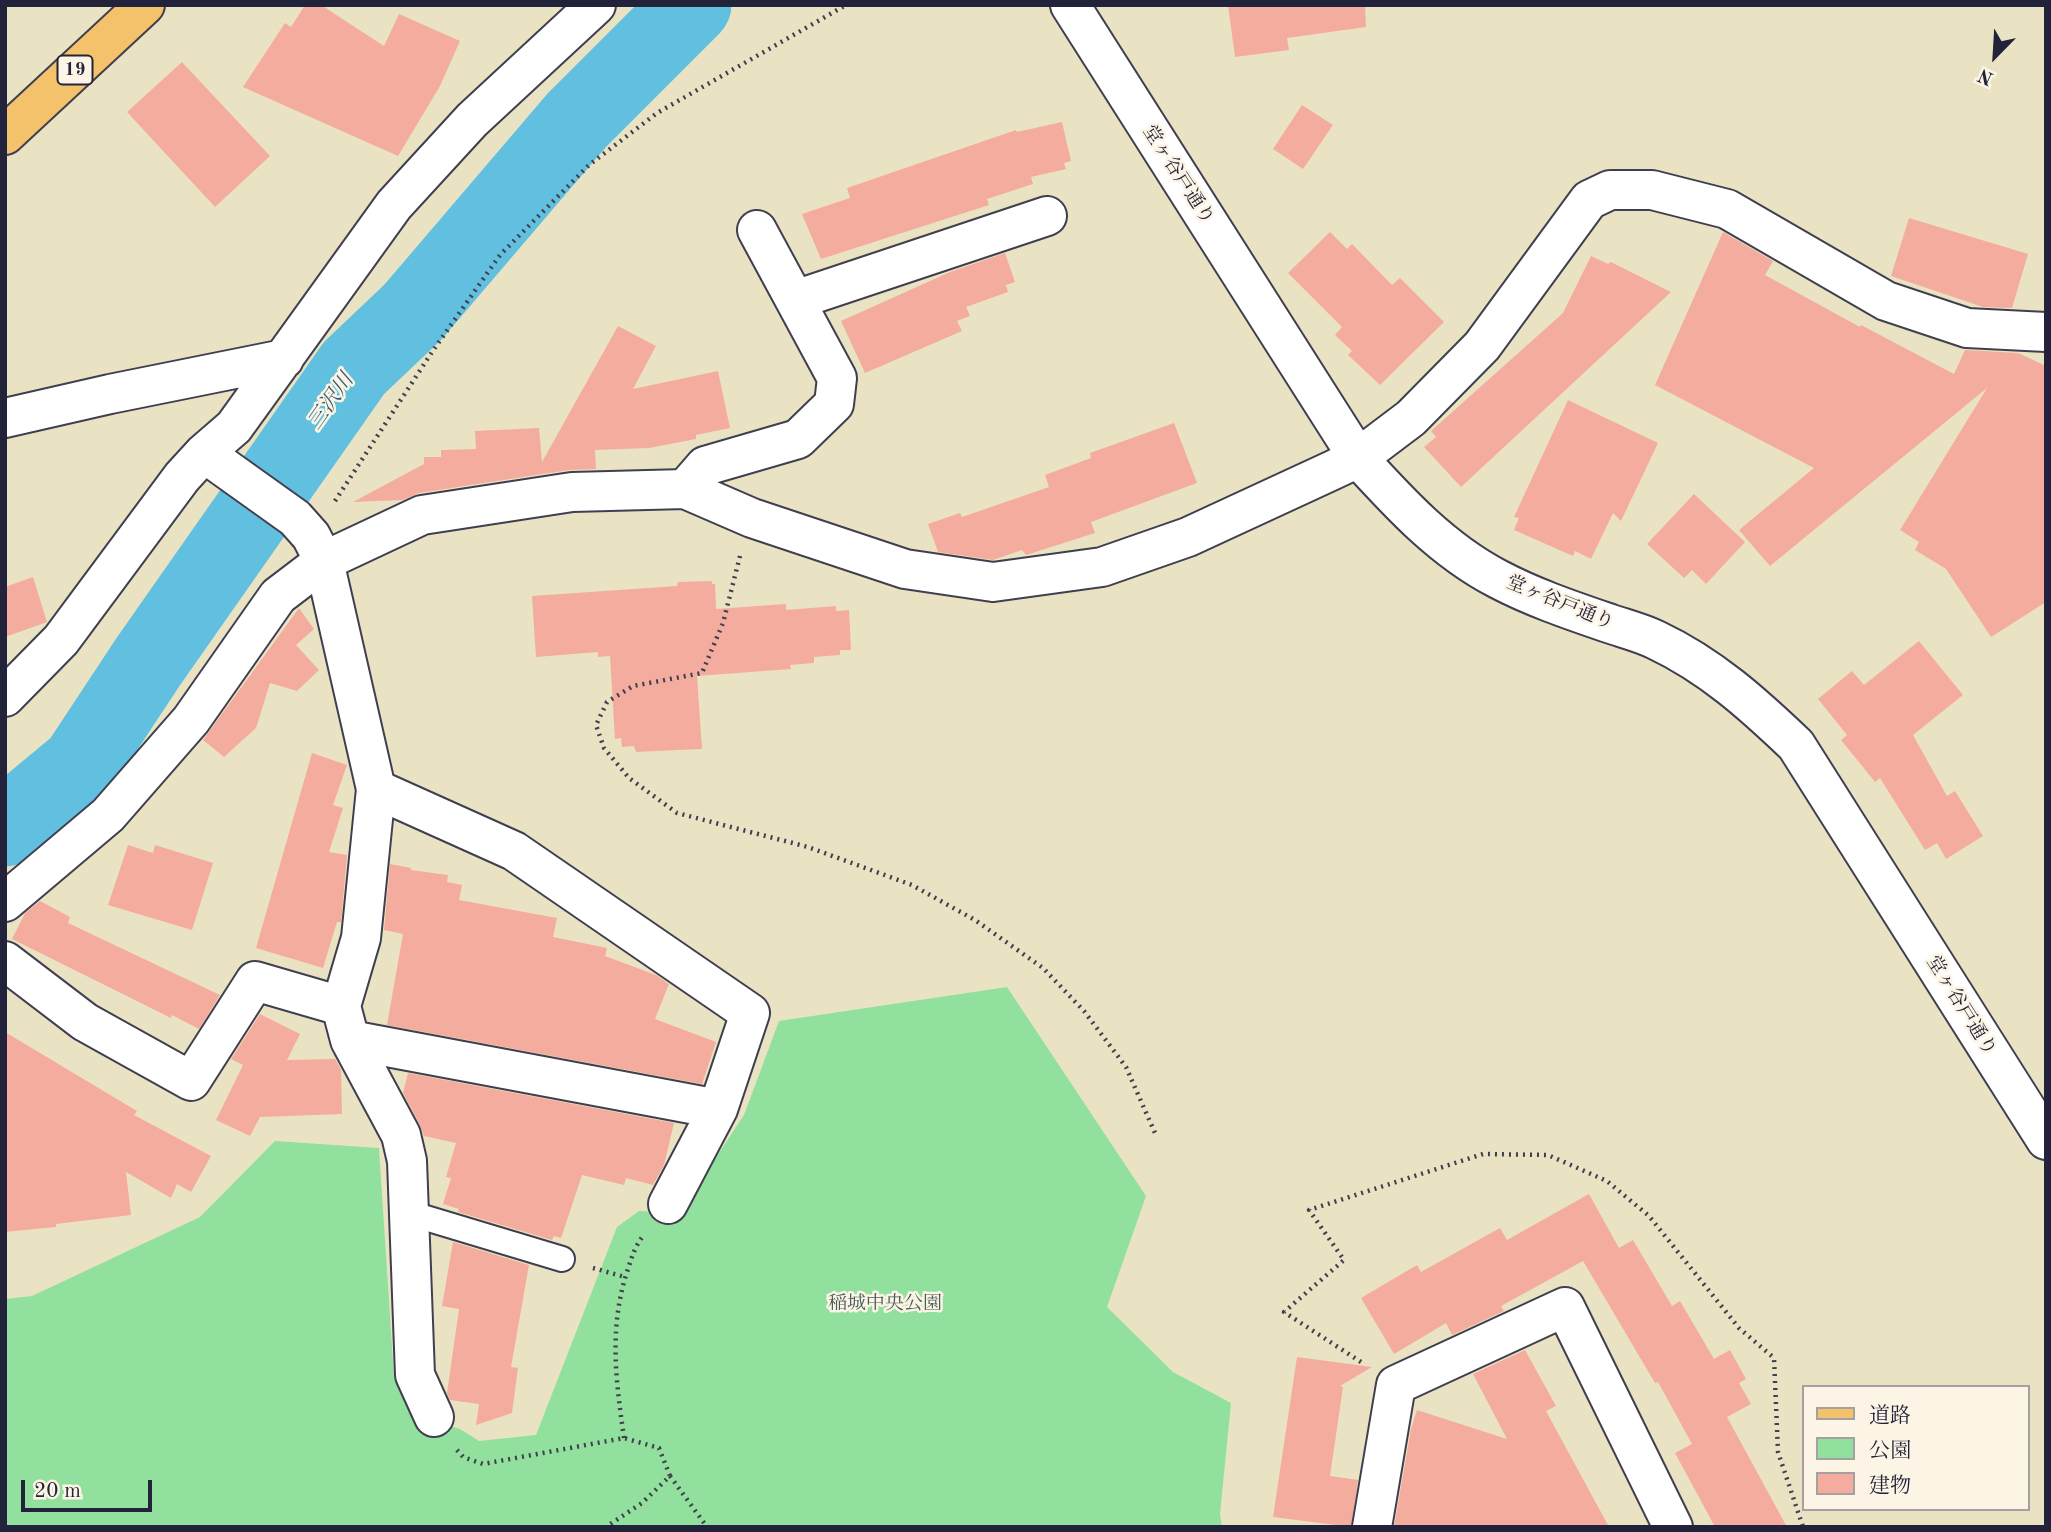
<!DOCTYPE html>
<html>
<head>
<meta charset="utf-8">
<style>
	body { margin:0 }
	#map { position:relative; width:2051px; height:1532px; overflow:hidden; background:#eae3c3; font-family:"Old Standard TT","Noto Serif JP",serif }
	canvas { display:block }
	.frame { position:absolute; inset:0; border:7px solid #22223b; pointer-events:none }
	.legend { position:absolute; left:1802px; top:1385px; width:228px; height:126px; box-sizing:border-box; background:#fcf5e5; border:2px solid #a5a1a1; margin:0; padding:9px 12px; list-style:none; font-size:21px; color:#22223b }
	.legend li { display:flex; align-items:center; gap:14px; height:35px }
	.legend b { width:35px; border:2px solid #a5a1a1 }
	.north { position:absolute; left:1960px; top:21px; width:70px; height:70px; -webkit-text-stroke:5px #fcf5e5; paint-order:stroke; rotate:204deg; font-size:19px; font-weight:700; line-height:28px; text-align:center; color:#22223b }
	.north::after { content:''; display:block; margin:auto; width:24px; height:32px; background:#22223b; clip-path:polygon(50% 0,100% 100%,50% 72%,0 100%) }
	.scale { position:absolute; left:21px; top:1480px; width:131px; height:32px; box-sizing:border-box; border:4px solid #22223b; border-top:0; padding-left:9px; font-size:21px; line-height:24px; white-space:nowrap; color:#22223b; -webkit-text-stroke:5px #fcf5e5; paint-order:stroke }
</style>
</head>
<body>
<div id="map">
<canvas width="2051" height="1532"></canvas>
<div class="frame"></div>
<ul class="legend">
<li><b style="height:9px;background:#f3c26a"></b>道路</li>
<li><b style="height:19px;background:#92e09d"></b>公園</li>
<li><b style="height:19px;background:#f4ac9e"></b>建物</li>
</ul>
<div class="north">N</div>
<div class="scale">20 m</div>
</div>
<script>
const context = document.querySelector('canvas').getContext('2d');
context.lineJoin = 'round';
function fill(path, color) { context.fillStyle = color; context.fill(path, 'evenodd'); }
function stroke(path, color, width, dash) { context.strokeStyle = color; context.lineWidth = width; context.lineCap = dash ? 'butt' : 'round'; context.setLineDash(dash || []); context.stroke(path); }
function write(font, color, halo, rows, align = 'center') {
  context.font = font + ' "Old Standard TT","Noto Serif JP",serif'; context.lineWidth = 5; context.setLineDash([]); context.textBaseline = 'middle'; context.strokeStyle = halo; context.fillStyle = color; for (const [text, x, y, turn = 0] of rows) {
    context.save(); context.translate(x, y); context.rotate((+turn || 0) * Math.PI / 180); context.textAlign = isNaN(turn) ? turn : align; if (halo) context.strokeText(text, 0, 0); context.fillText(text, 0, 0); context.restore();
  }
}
const green = new Path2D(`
	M1007 987 1146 1196 1107 1307 1173 1372 1231 1403 1220 1514 1222 1527H5V1299L32 1296 200 1217 275 1141 379 1148 394 1377 415 1414 460 1429 479 1441 536 1435 617 1227 639 1211 679 1213 744 1115 779 1021Z`);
const river = new Path2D(`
	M5 827 80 765 148 662 354 368 413 312 577 120 692 5`);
const building = new Path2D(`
	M305 5H321L384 46 399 14 460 41 440 86 398 156 243 87 285 23 291 27Z
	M1228 5H1365L1366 27 1287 38 1289 50 1235 57Z
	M182 62 270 156 215 207 127 112Z
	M1302 105 1333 125 1303 169 1273 149Z
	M1062 122 1071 161 1064 163 1066 169 1031 177 1033 184 987 199 989 205 821 259 802 214 850 198 847 188 1016 130 1017 132Z
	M1909 218 2028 254 2012 308 1983 307 1891 276Z
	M1330 232 1347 249 1352 244 1392 285 1400 278 1444 322 1380 385 1348 355 1352 351 1335 335 1342 327 1288 273Z
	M1723 232 1773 261 1765 275 1860 327 1861 325 1954 374 1965 350 2018 353 2046 366V602L1991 637 1946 569 1915 550 1919 542 1900 530 1987 388 1770 566 1739 530 1814 468 1655 385Z
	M1005 253 1015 282 1006 285 1008 292 966 307 970 316 957 321 962 331 865 373 841 321 950 272Z
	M1591 256 1608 264 1611 262 1671 292 1461 487 1424 447 1436 437 1431 431 1563 313Z
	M618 326 656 346 633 389 718 371 730 428 696 435V439L649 448 595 450 596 469 569 470 419 493 403 500 353 502 424 464V457H441V450L476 449 475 431 539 428 542 462Z
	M1568 400 1658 443 1621 521 1613 513 1591 559 1575 551 1573 556 1514 530 1519 518 1514 517Z
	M1174 423 1197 483 1091 522 1095 533 1026 555 1022 550 993 560 938 552 928 524 960 513 962 517 1049 487 1045 475 1091 458 1090 453Z
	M1694 494 1745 542 1706 584 1692 570 1684 578 1647 544Z
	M33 577 47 622 5 637V587Z
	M712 581V584H715L716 609 786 604V610L836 606V611L849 610 851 650H840V655L814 657V663L790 665 791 669 697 676 702 749 636 752 634 746 622 747 621 738 615 739 610 656 598 657V652L536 657 532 596 677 586 678 582Z
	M299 608 314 629 296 645 319 670 297 691 270 683 256 728 224 757 203 740Z
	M1919 641 1963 695 1913 735 1947 796 1955 791 1983 836 1946 859 1937 843 1925 850 1880 778 1875 782 1841 740 1847 735 1818 699 1852 671 1864 685Z
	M312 753 347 765 333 805 343 808 329 852 347 855 341 922H337L323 968 256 948Z
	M128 845 153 853 155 845 213 863 192 930 108 905Z
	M390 864 411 868V870L448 875 447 882 462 885 459 900 557 918 553 937 607 948 605 956 656 975 669 984 655 1019 716 1042 702 1084 387 1025 403 934 384 930Z
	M40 901 70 917 68 923 220 995 199 1029 172 1015 171 1018 12 939 25 913Z
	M260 1014 300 1034 287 1060 335 1059 341 1069 342 1114 260 1117 250 1136 216 1120 243 1065 231 1059Z
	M5 1032 137 1111 134 1115 211 1156 191 1192 177 1184 171 1198 126 1172 131 1215 56 1224V1227L5 1232Z
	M408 1073 674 1123 664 1165 653 1185 626 1178 624 1185 582 1175 561 1238 554 1236 552 1240 458 1212 459 1209 443 1204 451 1178 446 1177 456 1143 424 1136 420 1125 403 1093Z
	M1589 1194 1619 1248 1633 1240 1672 1306 1680 1301 1714 1359 1730 1350 1746 1379 1739 1383 1751 1404 1727 1417 1787 1527H1715L1675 1453 1692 1444 1658 1382 1655 1383 1583 1261 1501 1306 1504 1311 1452 1335 1446 1323 1394 1354 1361 1298 1417 1265 1421 1272 1500 1228 1507 1240Z
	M453 1242 529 1265 511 1367 518 1368 512 1413 476 1425 479 1404 450 1400 447 1393 459 1309 442 1306Z
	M1525 1350 1556 1406 1546 1411 1609 1527H1394L1411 1429 1417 1410 1507 1439 1473 1374Z
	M1297 1357 1372 1367 1340 1386 1343 1387 1330 1476 1358 1480 1351 1527 1273 1517Z`);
const path = new Path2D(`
	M335 501 432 352 500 255 589 165 657 113 846 5
	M740 556 723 623 702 673 633 686 607 702 596 725 604 748 629 778 677 813 808 847 912 885 975 920 1043 968 1084 1011 1126 1067 1155 1133
	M593 1268 625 1277
	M1361 1362 1284 1312 1344 1260 1309 1210 1483 1154 1548 1155 1607 1181 1649 1216 1739 1328 1774 1358 1778 1452 1803 1527
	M624 1438C616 1381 609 1331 626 1275 631 1260 634 1247 644 1235
	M457 1450 463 1457 483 1464 624 1438 659 1448 670 1476 642 1503 606 1527
	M670 1476 707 1527`);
const service = new Path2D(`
	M409 1213 562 1259`);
const minor = new Path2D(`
	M795 300 1047 216
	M5 418 110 394 284 359
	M204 453 295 518 311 536 324 561 376 789 361 938 341 1006 350 1040 401 1135 407 1161 415 1375 434 1417
	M685 489 705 466 798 439 834 404 837 378 757 230
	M5 697 61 640 182 477 204 453 234 427 394 205 472 120 596 5
	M376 789 514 851 750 1013 718 1109 668 1204
	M5 902 108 815 191 720 278 596 324 561 422 515 572 492 685 489 752 518 905 569 993 582 1102 567 1188 537 1333 470 1358 458 1411 418 1482 346 1589 200 1610 190H1652L1727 209 1886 301 1967 328 2046 332
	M5 961 85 1022 191 1081 255 981 341 1006
	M350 1040 718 1109
	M1372 1527 1396 1385 1565 1307 1673 1527`);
const tertiary = new Path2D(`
	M1070 5 1358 458C1399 503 1442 550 1498 579 1534 598 1573 611 1611 624 1626 629 1642 633 1656 640 1711 666 1753 704 1796 745L2046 1140`);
const primary = new Path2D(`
	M5 135 145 5`);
const shields = [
	[75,70,35]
];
const shieldNames = [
	["19",75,70]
];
const streetNames = [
	["堂ヶ谷戸通り",1178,175,57],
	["堂ヶ谷戸通り",1560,603,22],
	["堂ヶ谷戸通り",1961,1006,58]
];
const parkNames = [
	["稲城中央公園",885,1304]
];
const waterNames = [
	["三沢川",331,402,-55]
];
fill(green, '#92e09d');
stroke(river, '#61c0df', 79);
fill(building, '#f4ac9e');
stroke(service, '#403f4f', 28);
stroke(minor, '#403f4f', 42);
stroke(tertiary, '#403f4f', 42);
stroke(primary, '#403f4f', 42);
stroke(path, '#403f4f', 4.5, [2, 5]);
stroke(service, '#fff', 24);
stroke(minor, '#fff', 38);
stroke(tertiary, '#fff', 38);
stroke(primary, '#f3c26a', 38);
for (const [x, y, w] of shields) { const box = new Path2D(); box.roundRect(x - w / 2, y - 14.5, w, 29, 5); context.fillStyle = '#fcf5e5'; context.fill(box); stroke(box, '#22223b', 2); }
write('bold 18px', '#22223b', null, shieldNames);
write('19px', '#22223b', '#fcf5e5', streetNames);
write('19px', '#445b58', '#fcf5e5', parkNames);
write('italic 21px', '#385974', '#fcf5e5', waterNames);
</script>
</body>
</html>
